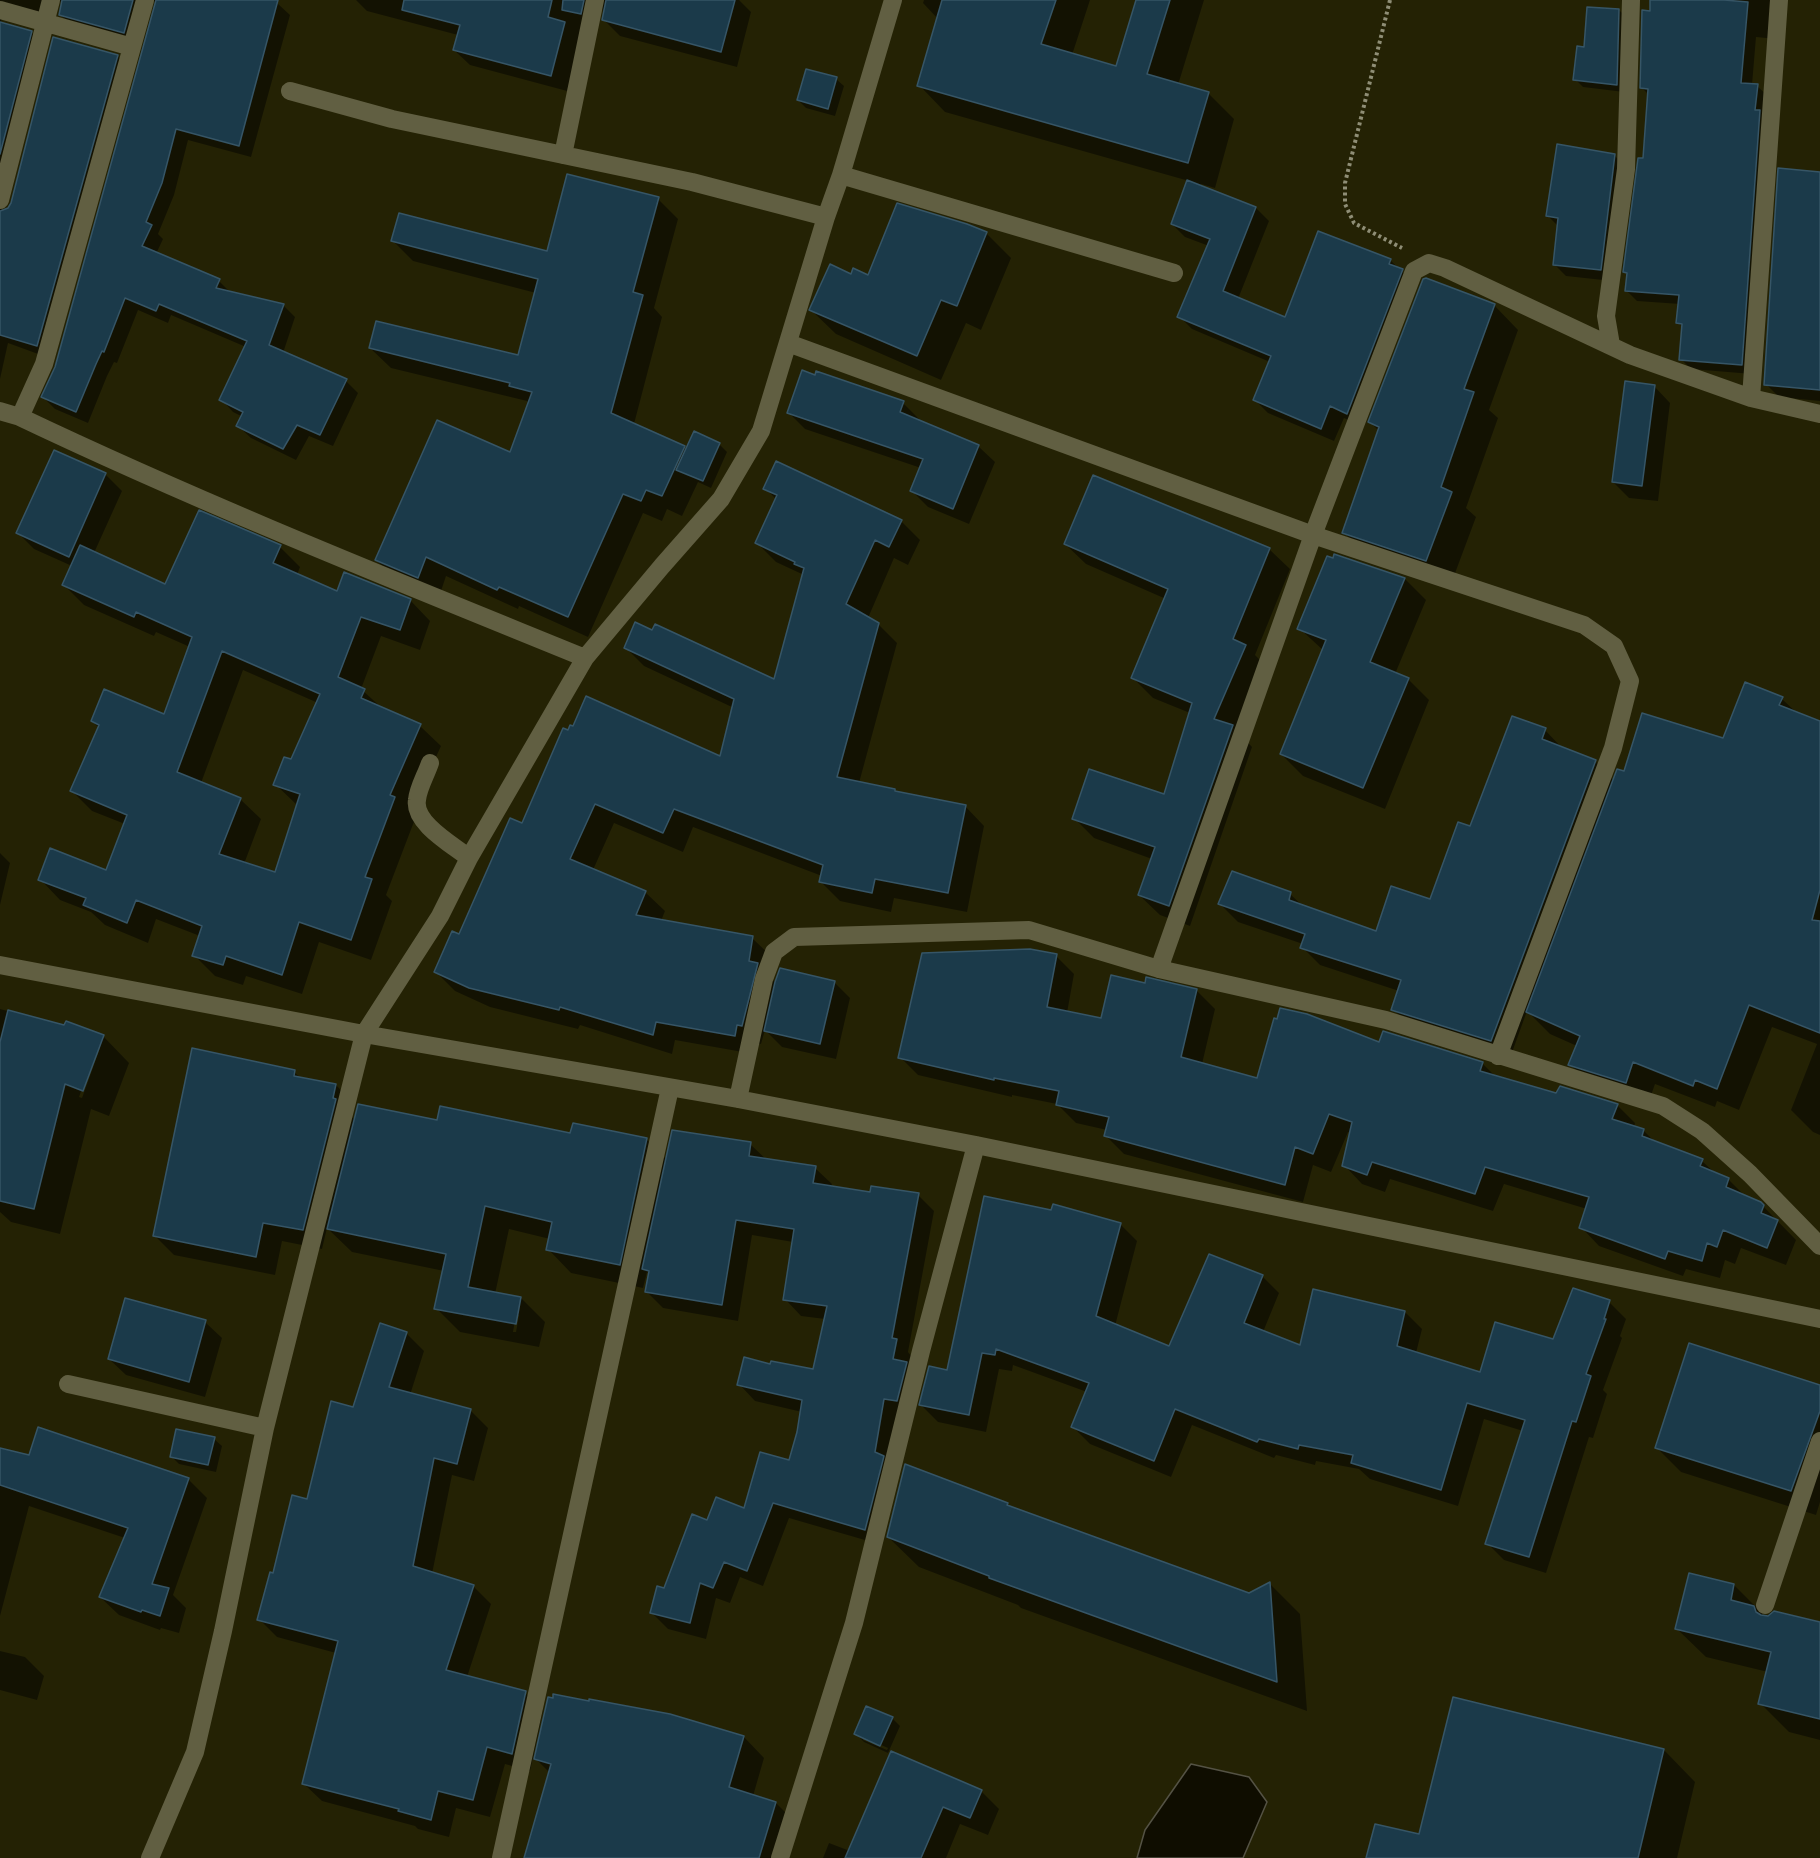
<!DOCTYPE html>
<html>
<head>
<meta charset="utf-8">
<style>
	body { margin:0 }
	canvas { display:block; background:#242204 }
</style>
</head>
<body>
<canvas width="1820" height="1858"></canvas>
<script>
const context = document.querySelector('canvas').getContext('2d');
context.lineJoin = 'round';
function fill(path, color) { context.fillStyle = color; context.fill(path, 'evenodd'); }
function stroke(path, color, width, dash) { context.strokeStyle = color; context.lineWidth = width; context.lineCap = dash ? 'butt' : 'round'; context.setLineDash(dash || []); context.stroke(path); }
const water = new Path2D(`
	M1191 1764 1249 1777 1267 1802 1243 1858H1137L1145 1830Z`);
const shadow = new Path2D(`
	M0 0H267L277 3 290 15 251 157 188 140 174 195 158 234 163 239 156 254 219 281 231 293 283 305 295 317 283 353 346 381 358 393 333 446 309 436 296 460 251 438 238 426 243 417 233 412 221 399 246 347 171 315 168 323 138 310 117 363 114 362 107 376 88 423 55 409 43 397 56 368 157 0 150 4 136 44 73 27 60 14 63 0 55 5 49 20 5 14 1 21V24L31 32 43 44 1 212H4L12 204 117 56 130 68 49 358 8 343 0 379Z
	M356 0H739L751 12 737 67 620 36 604 20 606 7 584 27 567 91 470 65 454 50 458 35 367 11Z
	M924 0H1090L1072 55 1117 67 1138 0H1204L1178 85 1208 93 1234 119 1215 188 1201 184 1200 187 1256 208 1269 221 1238 299 1286 319 1390 260 1415 284 1361 426 1344 418 1334 441 1268 413 1255 400 1270 362 1192 329 1179 316 1209 246 1185 237 1172 224 1189 181 945 112 919 85 938 19 923 3Z
	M1652 0H1779L1776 39 1756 37 1752 85 1757 86 1768 96 1752 374 1691 369 1681 359 1684 328 1678 323 1680 304 1637 301 1627 291 1628 275 1625 272 1644 160 1649 95 1641 87Z
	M1619 10 1627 18 1624 92 1583 87 1575 79 1586 49Z
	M836 79 844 86 835 116 806 108 798 100Z
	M1614 155 1626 167 1612 281 1566 276 1554 264 1559 227 1548 216Z
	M1820 173V401L1779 397 1766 384Z
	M658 199 678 219 654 308 662 317 634 424 687 450 719 444 727 452 711 488 698 482 682 516 667 509 662 521 643 513 588 637 519 606 518 609 446 576 439 597 397 580 376 560 511 454 529 404 527 401 391 368 370 348 519 357 536 293 413 261 393 241 548 253Z
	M986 233 1011 258 981 330 966 323 941 380 836 334 811 310 869 277Z
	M1494 305 1518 330 1489 410 1498 418 1466 508 1476 517 1451 584 1368 557 1344 532 1379 431 1370 422Z
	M1654 386 1670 403 1658 501 1629 498 1613 482Z
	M903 403 919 419 918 421 978 446 995 462 969 524 928 507 912 491 921 468 805 429 789 413Z
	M54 452 105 474 122 491 94 553 166 586 280 547 300 567 297 575 338 593 410 600 430 621 420 650 381 636 361 689 383 709 420 726 441 746 410 814 415 819 386 895 392 901 371 960 319 942 302 994 246 976 243 985 215 976 194 955 200 936 156 919 148 943 105 925 91 912 60 900 40 879 107 871 125 824 92 811 71 790 99 728 92 721 165 716 190 647 156 632 154 636 84 605 64 585 72 566 34 549 18 533ZM243 670 318 703 292 761 275 784 298 806 276 874 244 864 261 819 240 799 201 783Z
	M765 488 901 521 920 540 908 565 894 558 868 618 878 624 897 643 859 783 897 793 965 806 984 826 967 912 894 898 891 912 840 901 821 882 822 876 693 827 683 852 614 823 593 870 645 892 665 911 661 921 752 938 772 957 768 976 776 983 834 982 850 998 836 1059 782 1047 765 1030 761 1044 756 1043 754 1054 675 1040 672 1054 580 1025 578 1029 490 1007 455 991 436 972 460 936 523 825 721 758 734 708 644 666 625 647 775 681 804 575 776 562 757 543 777 500Z
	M1065 544 1269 549 1290 569 1255 655 1266 666 1238 732 1252 747 1190 926 1160 915 1139 895 1152 859 1094 838 1074 818 1165 796 1190 713 1153 698 1133 678 1166 599 1086 564Z
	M1335 556 1405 579 1426 600 1395 674 1408 679 1429 700 1385 809 1303 776 1281 754 1324 651 1299 628Z
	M1782 699 1797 713 1820 722V1135L1813 1132 1791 1110 1817 1044 1772 1027 1739 1110 1717 1101 1715 1107 1655 1084 1648 1104 1592 1086 1570 1064 1577 1046 1550 1034 1527 1011 1510 1058 1411 1027 1393 1009 1399 991 1320 965 1302 947 1303 944 1238 922 1220 904 1290 894 1304 907 1377 933 1431 901 1470 828 1545 730 1563 749 1596 762 1614 781 1625 773 1724 740Z
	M0 853 10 863 0 905Z
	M1056 956 1074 974 1067 1013 1102 1020 1146 985 1197 991 1215 1009 1202 1064 1258 1080 1380 1044 1482 1063 1496 1077 1557 1095 1617 1105 1635 1123 1634 1128 1643 1130 1655 1142 1702 1161 1716 1174 1728 1179 1746 1197 1760 1203 1796 1240 1786 1265 1741 1248 1735 1264 1725 1260 1720 1278 1686 1269 1683 1276 1599 1246 1581 1227 1587 1209 1504 1184 1493 1211 1390 1179 1385 1192 1362 1184 1344 1165 1351 1133 1348 1132 1331 1172 1313 1165 1303 1202 1124 1154 1106 1136 1107 1130 1076 1123 1057 1104 1012 1095V1097L918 1075 900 1057Z
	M0 1009 103 1036 129 1063 109 1116 91 1109 60 1234 11 1222 0 1212ZM97 1048H100L82 1098 79 1097Z
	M294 1072 302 1079 336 1085 355 1105 352 1117 355 1120 438 1122 572 1135 574 1125 647 1140 667 1160 750 1144 768 1161 815 1168 832 1184 831 1187 872 1193 918 1195 934 1211 908 1352 912 1357 882 1545 789 1518 763 1586 740 1577 730 1603 716 1598 706 1639 668 1629 651 1612 708 1522 745 1510 790 1462 802 1412 755 1401 739 1384 772 1365 815 1370 825 1319 801 1316 785 1299 793 1242 752 1235 738 1321 663 1308 647 1292 650 1275 647 1272 643 1288 571 1273 548 1249 550 1239 509 1229 495 1294 521 1298 545 1322 539 1347 460 1332 436 1308 444 1271 352 1252 327 1228 322 1249 282 1241 275 1275 174 1255 155 1236ZM516 1315H519L516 1332H513Z
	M1120 1224 1137 1241 1115 1326 1170 1348 1262 1276 1279 1293 1263 1332 1301 1347 1405 1312 1422 1329 1416 1353 1481 1374 1553 1341 1609 1302 1626 1319 1620 1336 1622 1338 1603 1390 1607 1394 1593 1438 1589 1437 1546 1573 1504 1560 1487 1543 1523 1431 1484 1419 1458 1506 1370 1479 1359 1469 1316 1461 1315 1465 1276 1455 1274 1458 1192 1425 1171 1477 1090 1444 1073 1427 1087 1392 1013 1365 1012 1371 999 1369 986 1432 938 1422 921 1405 948 1372Z
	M205 1322 222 1338 205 1397 126 1375 109 1359Z
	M406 1333 424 1351 410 1395 470 1410 488 1428 474 1481 452 1475 432 1574 473 1586 491 1604 467 1677 525 1693 543 1710 530 1771 505 1764 490 1817 456 1808 449 1837 418 1829 415 1826 322 1801 304 1784 336 1653 277 1637 259 1619 274 1575 308 1500 354 1409Z
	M1820 1387V1502L1816 1515 1681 1472 1656 1447Z
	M214 1439 222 1446 216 1472 179 1464 171 1456Z
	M0 1450 30 1457 188 1479 207 1498 173 1595 186 1608 179 1633 161 1628 160 1630 119 1615 100 1597 125 1538 29 1506 0 1616Z
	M1007 1504 1012 1509 1249 1595 1270 1584 1300 1614 1307 1711 1021 1608 1018 1605 919 1567 888 1537Z
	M1734 1585 1763 1614 1762 1616 1820 1624V1740L1789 1732 1760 1703 1768 1672 1706 1657 1677 1629Z
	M0 1651 25 1657 44 1676 37 1700 0 1690Z
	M892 1718 900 1726 888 1753 864 1742 856 1734ZM863 1737 888 1748 887 1750 863 1740Z
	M744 1737 764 1758 753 1796 776 1803 796 1823 786 1858H525L550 1773 536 1759Z
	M1664 1750 1695 1782 1677 1858H1368L1420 1836Z
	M891 1753 981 1791 999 1809 988 1835 960 1824 946 1858H823L829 1843 850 1851Z`);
const building = new Path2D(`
	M62 0H133L124 33 59 15Z
	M156 0H278L239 146 176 129 162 183 146 222 152 225 142 246 220 279 216 288 284 304 269 345 347 379 320 435 297 425 283 449 236 426 243 412 219 400 247 341 159 304 156 311 125 298 104 352 102 351 96 364 76 412 41 397 55 367Z
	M404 0H552L548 17 565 22 551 76 453 50 460 25 402 10Z
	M563 0H584L581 14 562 10Z
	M606 0H735L721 52 602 20Z
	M942 0H1056L1041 44 1116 66 1136 0H1170L1147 74 1209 92 1188 163 917 86Z
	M1650 0H1724L1748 2 1741 83 1758 84 1755 110H1760L1742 365 1679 360 1682 324 1676 323 1679 295 1625 291 1627 273 1623 272 1638 158H1643L1648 89 1640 88 1642 10 1650 11Z
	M1587 7 1619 9 1617 85 1573 80 1577 46 1584 47Z
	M0 22 32 31 0 154Z
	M53 37 118 55 37 346 0 335V211L8 208 11 203Z
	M806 69 837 77 828 109 797 100Z
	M1557 144 1615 154 1601 270 1553 265 1558 218 1546 216Z
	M1778 168 1820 172V390L1764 385Z
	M567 174 659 197 633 292 643 295 611 413 685 446 662 496 646 490 641 501 623 494 568 617 499 587 497 590 426 557 418 578 375 560 437 420 510 452 532 392 509 386 510 383 369 348 376 321 518 355 538 279 391 241 399 213 547 251Z
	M1187 180 1256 207 1223 291 1285 317 1318 231 1391 259 1389 264 1403 269 1347 414 1330 406 1321 429 1253 400 1271 356 1177 317 1210 239 1171 224Z
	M897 203 967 224 987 232 957 306 941 300 917 356 809 310 830 264 851 274 853 268 868 275Z
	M1426 278 1495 304 1464 389 1474 392 1441 487 1452 492 1426 561 1342 533 1379 427 1368 422 1423 279Z
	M802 370 815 375 816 371 904 401 900 412 979 445 953 509 910 491 923 459 787 413Z
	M1625 381 1655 385 1642 486 1612 482Z
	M694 431 720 443 703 481 676 470Z
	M54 450 106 473 69 557 16 533Z
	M776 461 902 520 889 547 875 540 846 604 879 623 837 777 895 789V791L966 805 948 893 875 879 872 893 819 882 823 865 674 809 663 833 595 804 570 859 646 891 636 915 753 936 749 961 758 963 742 1026 737 1025 735 1036 656 1022 653 1035 560 1007 559 1010 469 988 434 972 452 931 459 934 510 818 522 823 563 728 568 730 570 725 573 726 586 696 720 756 734 699 624 648 635 622 652 630 655 624 774 679 804 568 794 564 795 562 755 543 777 495 763 489Z
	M1093 475 1270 548 1233 639 1246 645 1214 719 1233 725 1169 906 1138 895 1155 847 1072 819 1089 769 1164 794 1192 703 1131 678 1168 589 1064 544Z
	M199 510 281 545 273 563 337 591 344 572 411 599 400 630 361 617 338 677 365 689 361 698 421 724 390 795 395 797 365 877 372 879 351 940 299 922 282 975 226 956 223 965 192 956 202 926 136 900 127 923 83 905 86 898 38 880 50 848 106 870 127 815 70 791 99 725 91 721 104 689 164 714 192 637 136 612 134 617 62 585 80 545 165 584ZM222 651 320 694 291 759 284 757 273 785 300 794 275 872 219 854 241 798 177 772Z
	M1334 554 1405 578 1370 662 1409 678 1363 788 1280 754 1326 640 1297 629 1327 556 1333 558Z
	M1745 682 1783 697 1779 705 1820 721V890L1812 920 1820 921V1033L1749 1005 1717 1089 1695 1080 1693 1086 1633 1062 1626 1083 1568 1065 1580 1036 1526 1012 1617 769 1624 771 1642 713 1723 738Z
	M1512 716 1546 728 1542 739 1596 760 1491 1041 1391 1010 1401 980 1300 948 1305 934 1218 904 1232 871 1291 892 1289 900 1376 931 1391 886 1430 899 1458 822 1470 826Z
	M1030 949 1057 954 1047 1007 1101 1018 1111 975 1145 983 1146 977 1197 989 1181 1057 1257 1078 1274 1018 1277 1019 1280 1008 1307 1014 1379 1042 1383 1031 1483 1062 1480 1071 1556 1093 1560 1086 1618 1104 1612 1119 1644 1129 1642 1136 1703 1159 1700 1166 1729 1178 1726 1187 1761 1202 1764 1205 1761 1213 1778 1220 1767 1248 1723 1230 1717 1247 1707 1243 1702 1261 1668 1251 1665 1259 1579 1228 1589 1197 1485 1167 1475 1194 1372 1162 1367 1175 1342 1166 1352 1122 1329 1114 1313 1154 1295 1147 1285 1185 1104 1136 1109 1117 1056 1105 1059 1091 994 1078V1080L898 1058 922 953Z
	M780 968 835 981 820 1044 764 1031 775 982Z
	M8 1010 64 1025 66 1021 104 1035 83 1091 65 1084 34 1209 0 1201V1042Z
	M192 1048 295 1070 294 1076 336 1084 333 1098 336 1099 303 1230 263 1223 256 1257 153 1236Z
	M358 1104 437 1120 440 1106 570 1133 573 1123 647 1138 620 1265 546 1250 552 1222 485 1206 468 1287 521 1297 516 1324 434 1309 446 1254 327 1229Z
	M672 1130 751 1142 749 1156 816 1166 813 1183 870 1192 871 1186 919 1193 892 1338 897 1339 893 1359 907 1362 897 1401 884 1399 875 1452 884 1456 865 1530 773 1503 747 1571 724 1562 713 1588 700 1583 690 1623 650 1613 657 1586 664 1588 692 1514 707 1520 716 1497 744 1508 760 1452 789 1460 797 1432 802 1400 737 1385 744 1357 770 1364 771 1361 813 1369 827 1306 783 1300 794 1229 736 1220 722 1305 645 1292 649 1271 642 1269Z
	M984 1196 1051 1210 1053 1204 1121 1223 1096 1316 1169 1346 1209 1254 1263 1275 1244 1323 1300 1345 1313 1289 1405 1311 1397 1346 1480 1372 1495 1322 1553 1339 1573 1288 1610 1300 1604 1319H1606L1586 1374 1591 1376 1576 1422 1572 1421 1529 1557 1485 1544 1525 1420 1467 1403 1441 1490 1351 1463 1353 1455 1299 1445 1298 1449 1259 1439 1257 1442 1175 1409 1154 1461 1071 1427 1089 1383 996 1349 995 1355 982 1353 969 1415 919 1405 929 1366 947 1370Z
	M125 1298 206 1320 189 1382 108 1359Z
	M380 1323 407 1332 389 1387 471 1409 457 1464 434 1458 413 1566 474 1585 446 1670 526 1691 512 1754 487 1747 473 1800 438 1791 431 1820 398 1811 399 1809 302 1784 338 1641 257 1620 270 1572 273 1573 292 1495 307 1499 331 1401 353 1407Z
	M1689 1343 1820 1385V1411L1791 1491 1655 1448Z
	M38 1427 189 1478 152 1584 169 1588 160 1616 142 1610 141 1612 99 1597 128 1528 0 1485V1448L29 1455Z
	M176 1429 215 1437 208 1465 170 1457Z
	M905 1464 1008 1503 1007 1505 1249 1593 1270 1582 1277 1682 989 1578V1576L887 1537Z
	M1689 1573 1734 1584 1731 1600 1754 1606 1756 1612 1761 1615 1768 1616 1774 1611 1820 1622V1719L1758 1704 1771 1652 1675 1629Z
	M553 1694 589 1701V1699L670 1714 744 1736 729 1787 776 1802 759 1858H524L551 1764 534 1759 548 1697 553 1698Z
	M1453 1697 1664 1749 1638 1858H1366L1375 1824 1419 1834Z
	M866 1706 893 1717 880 1746 854 1734Z
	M891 1751 982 1790 970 1818 943 1807 921 1858H845Z`);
const path = new Path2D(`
	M1390 0 1345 183V204L1354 223 1402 248`);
const minor = new Path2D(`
	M145 0 44 364 20 417C205 505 396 581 585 658
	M0 10 132 47
	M290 91 392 119 692 182 826 217
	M563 155 595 0
	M841 175 1174 273
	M0 200 51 0
	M788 343 1313 535 1584 625 1614 646 1630 681 1613 748 1498 1056
	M1611 345 1606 316 1626 169 1631 0
	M1751 398 1779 0
	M0 411 20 417
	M430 763C426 775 418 788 417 800 413 823 453 845 469 858
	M0 965 364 1034 738 1099 976 1145 1820 1319
	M1159 969 1313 535 1414 271 1429 263 1445 268 1630 355 1751 398 1820 414
	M738 1099 764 979 774 952 794 937 1029 930 1159 969 1386 1020 1663 1106 1702 1131 1750 1174 1820 1246
	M68 1384 265 1428
	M1765 1605 1820 1441
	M150 1858 195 1752 223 1631 265 1428 364 1034 440 916 469 858 585 658 662 566 721 499 761 431 826 217 841 175 893 0
	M501 1858 670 1088
	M780 1858 854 1623 921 1351 976 1145`);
fill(water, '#0f0d00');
stroke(water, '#545244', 1.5);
fill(shadow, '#0007');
fill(building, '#1b3a4a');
stroke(building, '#365566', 1.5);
stroke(path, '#8f8e76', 4, [3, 3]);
stroke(minor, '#615f42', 18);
</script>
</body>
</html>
